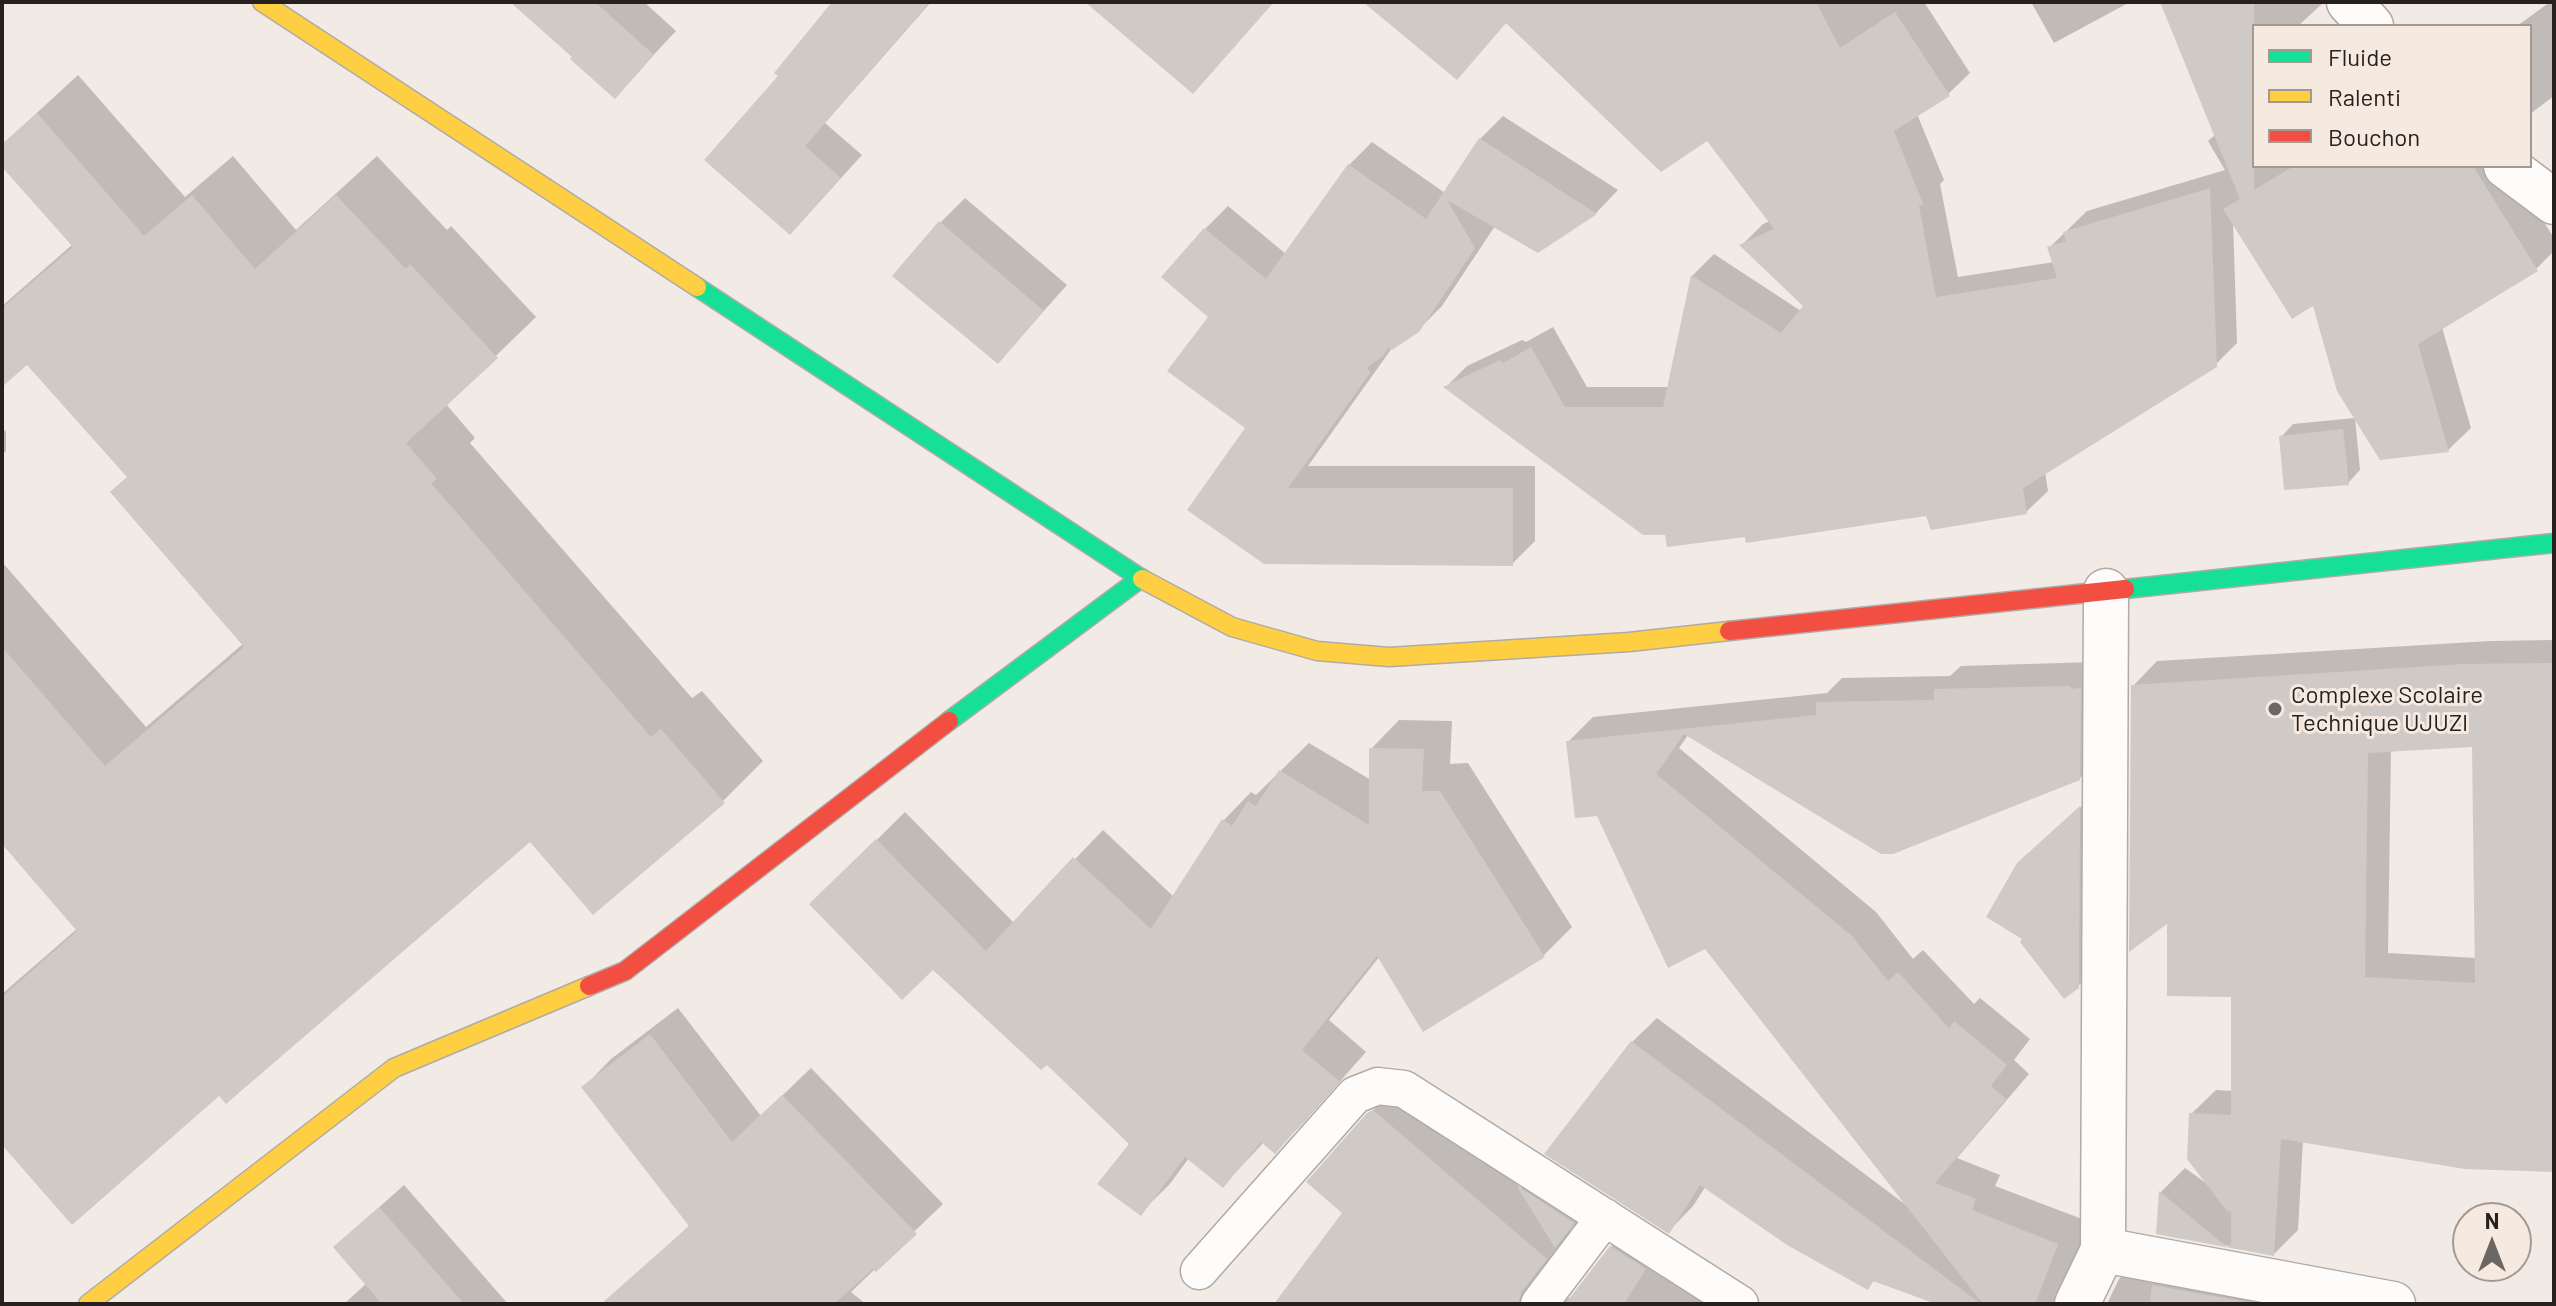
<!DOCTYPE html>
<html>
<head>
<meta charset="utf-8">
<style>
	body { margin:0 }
	#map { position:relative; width:2556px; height:1306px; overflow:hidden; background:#f1eae5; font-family:Barlow,sans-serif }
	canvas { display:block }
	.frame { position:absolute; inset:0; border:4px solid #26211e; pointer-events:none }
	.legend { position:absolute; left:2252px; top:24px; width:280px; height:144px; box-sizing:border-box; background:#f6e9e0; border:2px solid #a39992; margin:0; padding:10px 14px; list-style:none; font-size:24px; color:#26211e }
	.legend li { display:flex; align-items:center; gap:16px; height:40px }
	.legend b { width:40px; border:2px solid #a39992 }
	.north { position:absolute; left:2452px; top:1202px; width:80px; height:80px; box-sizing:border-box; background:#f6e9e0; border:2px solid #a39992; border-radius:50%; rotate:0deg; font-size:22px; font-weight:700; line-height:32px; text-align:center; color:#26211e }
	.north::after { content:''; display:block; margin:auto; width:28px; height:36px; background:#6d6764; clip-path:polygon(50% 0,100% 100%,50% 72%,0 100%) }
</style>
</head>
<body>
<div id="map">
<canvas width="2556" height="1306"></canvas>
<div class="frame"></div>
<ul class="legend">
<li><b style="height:10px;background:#16e098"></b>Fluide</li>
<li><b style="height:10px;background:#ffcf43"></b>Ralenti</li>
<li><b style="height:10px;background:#f24e42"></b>Bouchon</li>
</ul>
<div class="north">N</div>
</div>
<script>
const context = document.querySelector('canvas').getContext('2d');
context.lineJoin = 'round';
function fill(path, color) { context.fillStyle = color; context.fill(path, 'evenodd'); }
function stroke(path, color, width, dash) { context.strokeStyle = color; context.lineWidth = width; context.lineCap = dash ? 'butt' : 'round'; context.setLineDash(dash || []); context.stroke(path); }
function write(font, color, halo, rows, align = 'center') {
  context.font = font + ' Barlow,sans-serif'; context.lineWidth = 6; context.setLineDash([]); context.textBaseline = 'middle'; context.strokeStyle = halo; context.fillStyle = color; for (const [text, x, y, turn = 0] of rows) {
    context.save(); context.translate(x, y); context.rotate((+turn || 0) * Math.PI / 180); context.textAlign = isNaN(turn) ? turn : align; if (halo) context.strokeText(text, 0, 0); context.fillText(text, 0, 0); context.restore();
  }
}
const shadow = new Path2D(`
	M513 2H644L676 31 615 96 575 56Z
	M835 2H931L825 123 862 155 812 210 781 76Z
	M1378 2H1924L1970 73 1948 94 1917 114 1944 180 1940 184 1958 277 2054 262 2050 247 2087 211 2225 170 2208 141 2216 134 2162 2H2324L2298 26H2254V166H2509L2554 238V251L2536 269 2441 324 2471 428 2448 450 2314 303 2233 221 2237 343 2215 365 2045 472 2048 491 2026 512 1927 513 1747 535 1667 533 1446 387 1467 366 1522 340 1526 342 1553 327 1587 387H1669L1692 276 1714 254 1801 311 1805 306 1742 245 1763 224 1770 221 1707 139 1507 22 1456 78Z
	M2031 2H2130L2054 43Z
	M2550 2H2554V96L2530 114V26H2517Z
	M78 75 185 197 233 156 296 230 377 156 447 230 451 226 536 317 446 404 475 438 470 443 692 698 702 691 763 761 723 801 530 840 220 1093 2 1142V994L78 928 2 841V562L146 727 244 643 129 476 28 362 2 365V306L73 244 2 164V145Z
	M1503 116 1618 190 1596 213 1538 251 1495 226 1442 306 1418 330 1392 348 1308 466H1535V541L1512 564 1265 562 1248 428 1211 317 1205 229 1228 206 1286 254 1349 165 1372 142 1445 193 1480 139Z
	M965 198 1067 285 998 362 940 223Z
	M2355 418 2360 470 2348 483 2281 437 2293 424Z
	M2 427 6 432V451L2 455Z
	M2554 640V1170L2303 1140 2298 1230 2274 1254 2158 1233 2161 1192 2185 1168 2210 1186 2191 1114 2216 1090 2233 1091V995L2169 920 2133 686 2157 661 2490 641ZM2474 745 2476 958 2388 953 2391 750Z
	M2094 662 2104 754 2079 779 1688 735 1679 748 1876 912 1913 959 1923 950 1974 1004 1980 998 2030 1039 2014 1060 2029 1074 1957 1158 2000 1175 1995 1186 2098 1225 2099 1304H1942L1875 1280 1867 1287 1706 1186 1693 1206 1669 1231 1632 1042 1657 1018 1906 1205 1568 742 1593 717 1827 693 1842 678 1950 676 1961 666Z
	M1399 720 1452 721 1450 764 1468 763 1572 927 1544 955 1380 956 1329 1020 1366 1052 1303 1123 1275 1151 1264 1142 1223 1186 1189 1158 1169 1185 1140 1213 1132 1144 1047 1062 933 968 812 904 905 812 1014 923 1103 830 1174 897 1223 821 1251 792 1256 795 1309 743 1371 780V749Z
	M2092 797 2091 973 2078 986 2032 851Z
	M678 1008 761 1116 811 1068 943 1204 851 1292 866 1304H613L609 1300 690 1225 584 1087 611 1059Z
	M1401 1085 1521 1188 1544 1165 1579 1221 1570 1230 1565 1299 1573 1297 1611 1247 1638 1220 1746 1304H1277L1345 1213 1369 1114Z
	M404 1185 508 1304H344L367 1283 335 1247Z
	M2144 1254 2297 1304H2107L2119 1279Z`);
const building = new Path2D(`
	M510 2H595L654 55 615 99 570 59 572 57Z
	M832 2H930L805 146 841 178 790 235 704 160 778 76 774 73Z
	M1085 2H1274L1193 94Z
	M1363 2H1816L1840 48 1895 12 1950 96 1894 131 1923 204 1919 206 1936 297 2057 278 2047 247 2066 241 2063 232 2210 188 2217 367 2023 488 2027 514 1931 530 1926 516 1746 543 1745 537 1667 547 1665 535H1643L1443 387 1500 360 1503 363 1531 347 1565 407H1663L1691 275 1781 333 1803 306 1739 245 1774 229 1707 141 1661 172 1506 23 1457 80Z
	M2160 2H2254V190L2294 166H2473L2538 271 2418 344 2449 452 2380 460 2337 391 2313 306 2292 319 2223 209 2240 199Z
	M37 113 144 236 192 195 255 269 336 195 406 269 410 264 498 358 406 443 437 479 431 483 651 737 661 729 725 803 593 915 530 842 226 1104 219 1096 72 1225 2 1145V997L77 931 2 844V647L105 766 244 647 110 492 127 477 27 365 2 387V308L73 247 2 167V144Z
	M1479 138 1597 214 1538 253 1447 200 1475 248 1419 332 1392 350 1389 347 1382 357 1367 367 1370 373 1288 488H1513V566L1264 564 1187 510 1245 428 1167 371 1208 317 1161 277 1204 228 1266 279 1348 164 1426 219Z
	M939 221 1044 311 998 364 892 276Z
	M2343 429 2349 485 2284 490 2279 436Z
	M2554 663V1172L2465 1169 2281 1139 2274 1256 2156 1234 2159 1191 2227 1247 2231 1244V1212L2227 1211 2187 1159 2189 1113 2231 1115V997L2167 996V924L2129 952 2131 685 2464 664ZM2472 747 2475 983 2365 977 2368 753Z
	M2071 686V689L2081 688 2080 780 1893 854H1881L1684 734 1656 774 1852 936 1888 981 1898 972 1949 1028 1954 1021 2007 1065 1991 1086 2006 1099 1935 1183 1976 1199 1972 1210 2058 1244 2035 1304H1983L1705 949 1668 968 1597 816 1575 818 1566 741 1816 715V702L1934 700V689Z
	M1369 748 1424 749 1422 791H1440L1545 957 1423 1032 1377 956 1302 1050 1339 1081 1275 1154 1261 1142 1223 1188 1185 1157 1141 1216 1097 1184 1129 1144 1047 1065 1041 1070 933 970 902 1000 809 904 876 839 986 951 1073 857 1151 929 1222 819 1232 826 1248 801 1256 806 1279 770 1369 825Z
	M2080 806 2079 988 2064 999 2020 942 2022 939 1986 917 2017 863Z
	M650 1034 732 1142 782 1095 917 1234 876 1272 873 1269 834 1304H601L689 1226 581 1087Z
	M1631 1041 1981 1304H1936L1873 1281 1868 1290 1787 1245 1700 1185 1669 1234 1544 1154Z
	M1373 1110 1547 1259 1522 1291 1518 1304H1274L1342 1213 1306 1182 1367 1113Z
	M1519 1187 1574 1223 1555 1248 1518 1188Z
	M379 1207 464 1304H382L333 1247Z
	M1610 1246 1646 1269 1624 1304H1565Z
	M2152 1285 2256 1304H2150Z`);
const lane = new Path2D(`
	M1199 1271 1355 1095 1378 1086 1404 1089 1740 1304
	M1539 1304 1605 1217`);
const street = new Path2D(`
	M2349 2 2371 26
	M2506 166 2554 202
	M2103 1250 2393 1304
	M2077 1304 2103 1250 2106 591`);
const fast = new Path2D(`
	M697 287 1142 579
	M2125 589 2554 543
	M949 721 1141 578`);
const slow = new Path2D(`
	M262 2 697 287
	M1142 579 1232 627 1317 651 1389 657 1629 642 1729 631
	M88 1304 394 1068 589 986`);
const jam = new Path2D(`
	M1729 631 2125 589
	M589 986 625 971 949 721`);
const markers = [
	[2275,709,8,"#6d6764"]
];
const poiNames = [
	["Complexe Scolaire",2291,695],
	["Technique UJUZI",2291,723]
];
fill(shadow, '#0003');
fill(building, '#cfcac6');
stroke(lane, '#b0aba7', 39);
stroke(street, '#b0aba7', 47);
stroke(fast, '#b0aba7', 21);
stroke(slow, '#b0aba7', 21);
stroke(jam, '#b0aba7', 21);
stroke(lane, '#fdfcfb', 36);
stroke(street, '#fdfcfb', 44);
stroke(fast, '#16e098', 18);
stroke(slow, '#ffcf43', 18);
stroke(jam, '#f24e42', 18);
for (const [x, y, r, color] of markers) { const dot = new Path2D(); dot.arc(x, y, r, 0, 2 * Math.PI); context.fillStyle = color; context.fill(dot); stroke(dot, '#f6e9e0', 3); }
write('24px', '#26211e', '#f6e9e0', poiNames, 'left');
</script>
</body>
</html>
